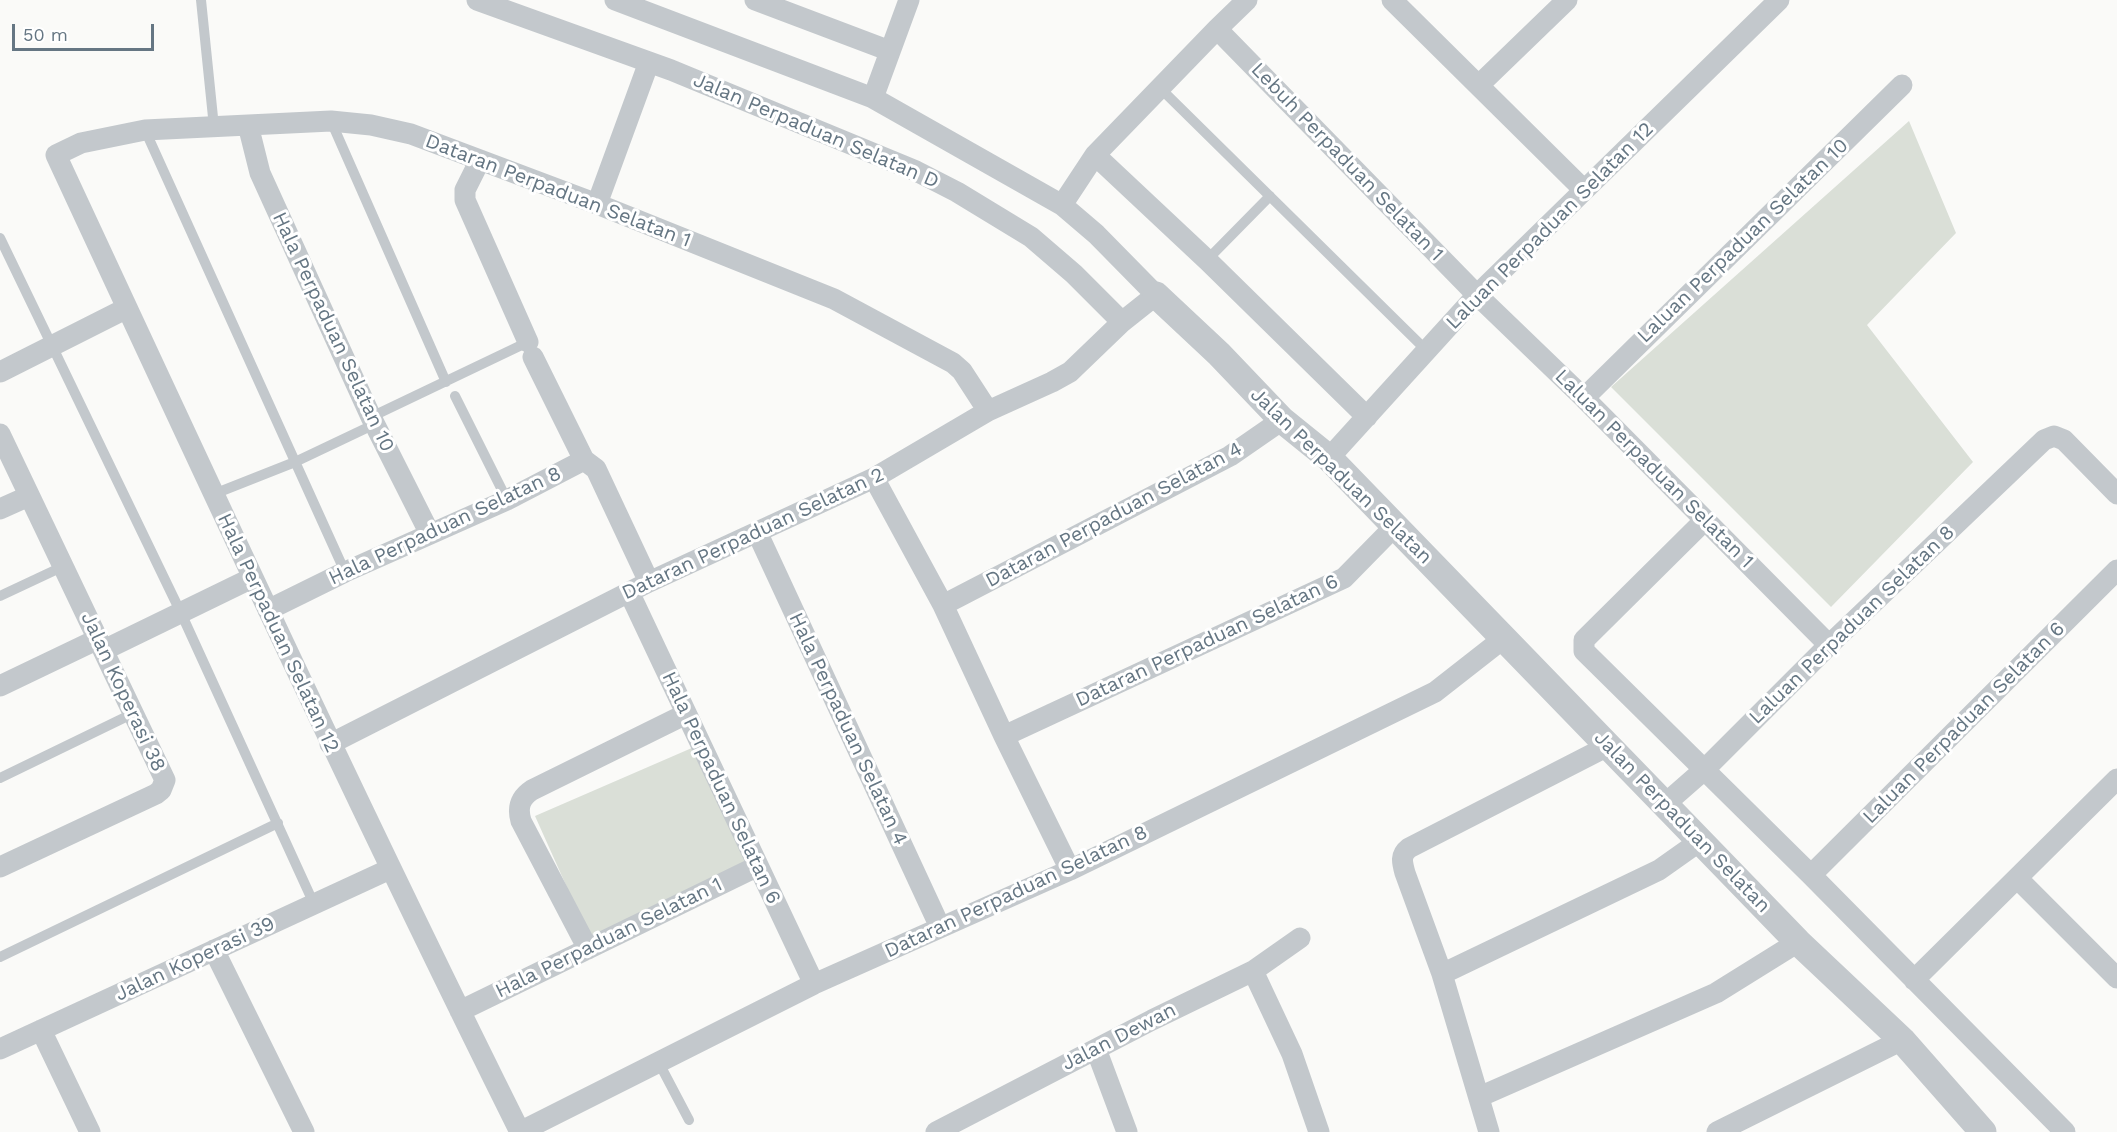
<!DOCTYPE html>
<html>
<head>
<meta charset="utf-8">
<style>
	body { margin:0 }
	#map { position:relative; width:2117px; height:1132px; overflow:hidden; background:#fafaf8; font-family:"Work Sans",sans-serif }
	canvas { display:block }
	.scale { position:absolute; left:12px; top:24px; width:142px; height:27px; box-sizing:border-box; border:3px solid #657683; border-top:0; padding-left:8px; font-size:18px; line-height:21px; white-space:nowrap; color:#657683; -webkit-text-stroke:4px #fff; paint-order:stroke }
</style>
</head>
<body>
<div id="map">
<canvas width="2117" height="1132"></canvas>
<div class="scale">50 m</div>
</div>
<script>
const context = document.querySelector('canvas').getContext('2d');
context.lineJoin = 'round';
function fill(path, color) { context.fillStyle = color; context.fill(path, 'evenodd'); }
function stroke(path, color, width, dash) { context.strokeStyle = color; context.lineWidth = width; context.lineCap = dash ? 'butt' : 'round'; context.setLineDash(dash || []); context.stroke(path); }
function write(font, color, halo, rows, align = 'center') {
  context.font = font + ' "Work Sans",sans-serif'; context.lineWidth = 6; context.setLineDash([]); context.textBaseline = 'middle'; context.strokeStyle = halo; context.fillStyle = color; for (const [text, x, y, turn = 0] of rows) {
    context.save(); context.translate(x, y); context.rotate((+turn || 0) * Math.PI / 180); context.textAlign = isNaN(turn) ? turn : align; if (halo) context.strokeText(text, 0, 0); context.fillText(text, 0, 0); context.restore();
  }
}
const green = new Path2D(`
	M1909 121 1956 233 1867 325 1973 462 1831 607 1611 387Z
	M701 744 753 865 591 941 535 816Z`);
const service = new Path2D(`
	M201 0 214 127
	M1160 88 1427 351
	M331 121 446 382
	M145 130 345 572
	M0 238 181 613 314 904
	M1207 260 1270 196
	M455 396 507 500
	M371 417 528 342
	M214 494 295 462 375 424
	M0 596 64 566
	M0 778 134 713
	M0 957 278 823
	M659 1063 689 1120`);
const minor = new Path2D(`
	M477 0 671 70 916 171 957 192 1031 237 1074 274 1122 322
	M755 0 890 51
	M1392 0 1584 190
	M1217 29 1477 295 1584 398 1829 645
	M1479 85 1567 0
	M873 98 909 0
	M248 125 260 173 371 417 430 534
	M1095 155 1207 260 1367 417
	M480 160 465 190V200L528 342
	M597 204 649 62
	M1062 205 1095 155 1217 29 1247 0
	M0 372 127 308
	M1584 398 1902 85
	M988 411 962 371 953 363 834 299 597 204 411 134 371 125 331 121 145 130 81 143 56 155C208 482 359 809 520 1132L814 984 1070 870 1435 692 1504 638
	M0 434 165 780 161 790 156 794 0 867
	M1329 458 1477 295 1779 0
	M584 460 596 469 649 582
	M874 478 943 605 1004 736 1070 870
	M0 509 29 496
	M1705 520 1588 636 1584 640V651L1811 875 2065 1132
	M757 532 940 927
	M629 592 814 984
	M943 605 1230 456 1282 420
	M268 610 345 572 507 500 584 460 533 357
	M104 650 252 578
	M0 686 98 639
	M1004 736 1344 578 1395 526
	M330 744 649 582 874 478 988 411 1052 382 1070 372 1122 322 1156 295 1096 234 1062 205 873 98 615 0
	M1665 804 1705 769 1829 645 2044 440 2054 436 2064 440 2117 494
	M1811 875 2117 570
	M2017 878 2117 978
	M588 949 521 821C517 807 520 798 532 790L686 714
	M214 950 304 1132
	M1253 971 1292 1054 1319 1132
	M1442 974 1659 870 1700 841
	M1914 980 2117 779
	M460 1011 758 866
	M41 1030 90 1132
	M0 1049 390 869
	M1096 1049 1127 1132
	M1479 1097 1716 993 1798 942
	M936 1132 1152 1020 1253 971 1300 938
	M1489 1132 1442 974 1405 873C1402 862 1400 855 1409 848L1608 746
	M1717 1132 1902 1040`);
const tertiary = new Path2D(`
	M1156 295 1219 354 1282 420 1329 458 1798 942 1902 1040 1983 1132`);
const streetNames = [
	["Jalan Perpaduan Selatan D",816,131,23],
	["Lebuh Perpaduan Selatan 1",1347,162,46],
	["Dataran Perpaduan Selatan 1",558,191,21],
	["Laluan Perpaduan Selatan 12",1550,226,-45],
	["Laluan Perpaduan Selatan 10",1743,241,-44],
	["Hala Perpaduan Selatan 10",333,332,65],
	["Laluan Perpaduan Selatan 1",1654,469,45],
	["Jalan Perpaduan Selatan",1341,476,44],
	["Dataran Perpaduan Selatan 4",1114,515,-28],
	["Hala Perpaduan Selatan 8",445,526,-25],
	["Dataran Perpaduan Selatan 2",753,534,-25],
	["Laluan Perpaduan Selatan 8",1852,625,-44],
	["Hala Perpaduan Selatan 12",278,633,65],
	["Dataran Perpaduan Selatan 6",1207,641,-25],
	["Jalan Koperasi 38",123,692,65],
	["Laluan Perpaduan Selatan 6",1964,723,-45],
	["Hala Perpaduan Selatan 4",848,729,65],
	["Hala Perpaduan Selatan 6",721,788,65],
	["Jalan Perpaduan Selatan",1682,822,46],
	["Dataran Perpaduan Selatan 8",1016,892,-25],
	["Hala Perpaduan Selatan 1",609,938,-26],
	["Jalan Koperasi 39",195,959,-25],
	["Jalan Dewan",1119,1037,-27]
];
fill(green, '#dadfd7');
stroke(service, '#c3c8cc', 10);
stroke(minor, '#c3c8cc', 21);
stroke(tertiary, '#c3c8cc', 27);
write('20px', '#657683', '#fff', streetNames);
</script>
</body>
</html>
